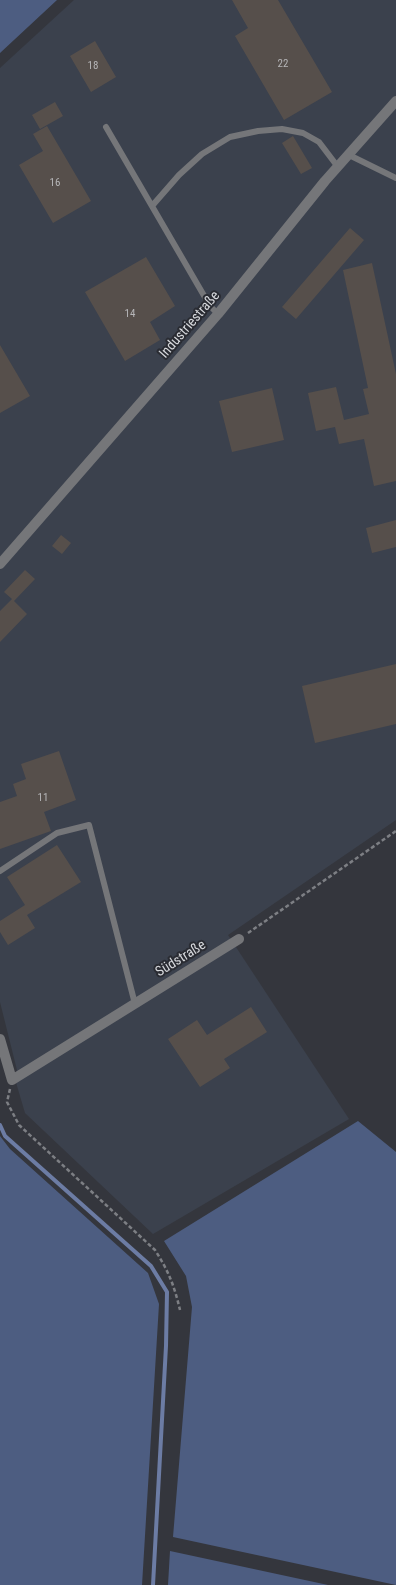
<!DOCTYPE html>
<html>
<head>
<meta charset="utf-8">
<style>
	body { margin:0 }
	canvas { display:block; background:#34363d }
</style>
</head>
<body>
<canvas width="396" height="1585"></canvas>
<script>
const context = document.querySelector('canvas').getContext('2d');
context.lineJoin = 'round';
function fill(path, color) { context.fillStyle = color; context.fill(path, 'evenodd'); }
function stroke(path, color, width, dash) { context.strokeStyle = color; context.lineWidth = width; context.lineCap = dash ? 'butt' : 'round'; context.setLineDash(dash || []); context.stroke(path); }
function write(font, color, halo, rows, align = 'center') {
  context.font = font + ' "Roboto Condensed",sans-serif'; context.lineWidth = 4; context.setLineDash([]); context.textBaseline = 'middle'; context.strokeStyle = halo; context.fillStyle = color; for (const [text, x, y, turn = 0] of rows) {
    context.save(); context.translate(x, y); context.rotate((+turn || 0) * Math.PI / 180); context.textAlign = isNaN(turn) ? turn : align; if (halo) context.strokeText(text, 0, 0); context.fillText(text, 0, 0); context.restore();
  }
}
const built = new Path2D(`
	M74 0H396V820L228 935 349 1119 153 1234 25 1113 15 1079 17 1070 0 1002V68Z`);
const green = new Path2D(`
	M0 0H57L0 53Z
	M358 1121 396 1152V1585L173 1537 192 1307 186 1276 164 1241Z
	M0 1136 10 1149 148 1273 159 1304 142 1585H0Z
	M170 1551 328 1585H168Z`);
const stream = new Path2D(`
	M0 1125 5 1136 151 1266 167 1292 166 1346 153 1585`);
const building = new Path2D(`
	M232 0H278L332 92 284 120 235 36 248 28Z
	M95 41 116 77 91 92 70 56Z
	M55 102 63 116 40 129 32 115Z
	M47 126 91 201 53 223 19 165 43 151 33 134Z
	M293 136 312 168 301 174 282 143Z
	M350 228 364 240 296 319 282 307Z
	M146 257 175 306 150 322 160 340 125 361 85 292Z
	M372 263 396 374V481L374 486 364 439 339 444 335 427 316 431 308 393 336 387 344 420 369 414 363 389 368 388 343 270Z
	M0 345 30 396 0 413Z
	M272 388 284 440 232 452 219 401Z
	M396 520V547L372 553 366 528Z
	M61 535 71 543 62 554 52 546Z
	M25 570 35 579 14 601 27 614 0 642V611L12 599 4 592Z
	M396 664V724L315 743 302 686Z
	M59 751 76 800 44 812 51 831 0 849V802L17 796 13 784 26 779 21 764Z
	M57 845 81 882 27 915 35 928 8 945 0 932V921L25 905 7 877Z
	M251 1007 267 1032 224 1059 230 1068 200 1087 168 1039 197 1020 207 1035Z`);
const path = new Path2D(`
	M248 933 396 831
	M10 1089 7 1102 19 1125 155 1250C169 1272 174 1285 180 1310`);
const service = new Path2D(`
	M106 127 210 306 218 314
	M349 155 396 178
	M152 206 179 175 202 154 230 137 258 131 282 129 303 133 319 142 338 167
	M0 871 57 833 89 825 135 1004`);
const minor = new Path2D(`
	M0 564 218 314 325 181 396 101
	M0 1039 12 1080 239 939`);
const numberNames = [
	["22",283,64],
	["18",93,66],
	["16",55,183],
	["14",130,314],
	["11",43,798]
];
const streetNames = [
	["Industriestraße",190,325,-49],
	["Südstraße",181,959,-32]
];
fill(built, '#3b414d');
fill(green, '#4d5d81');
stroke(stream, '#6c7ca4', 4);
fill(building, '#564f4b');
stroke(path, '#7d7f84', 2.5, [4, 2.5]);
stroke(service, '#757679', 6);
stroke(minor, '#757679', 10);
write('11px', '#b6b6b8', null, numberNames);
write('14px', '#d6d8dc', '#2a2c33', streetNames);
</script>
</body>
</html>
